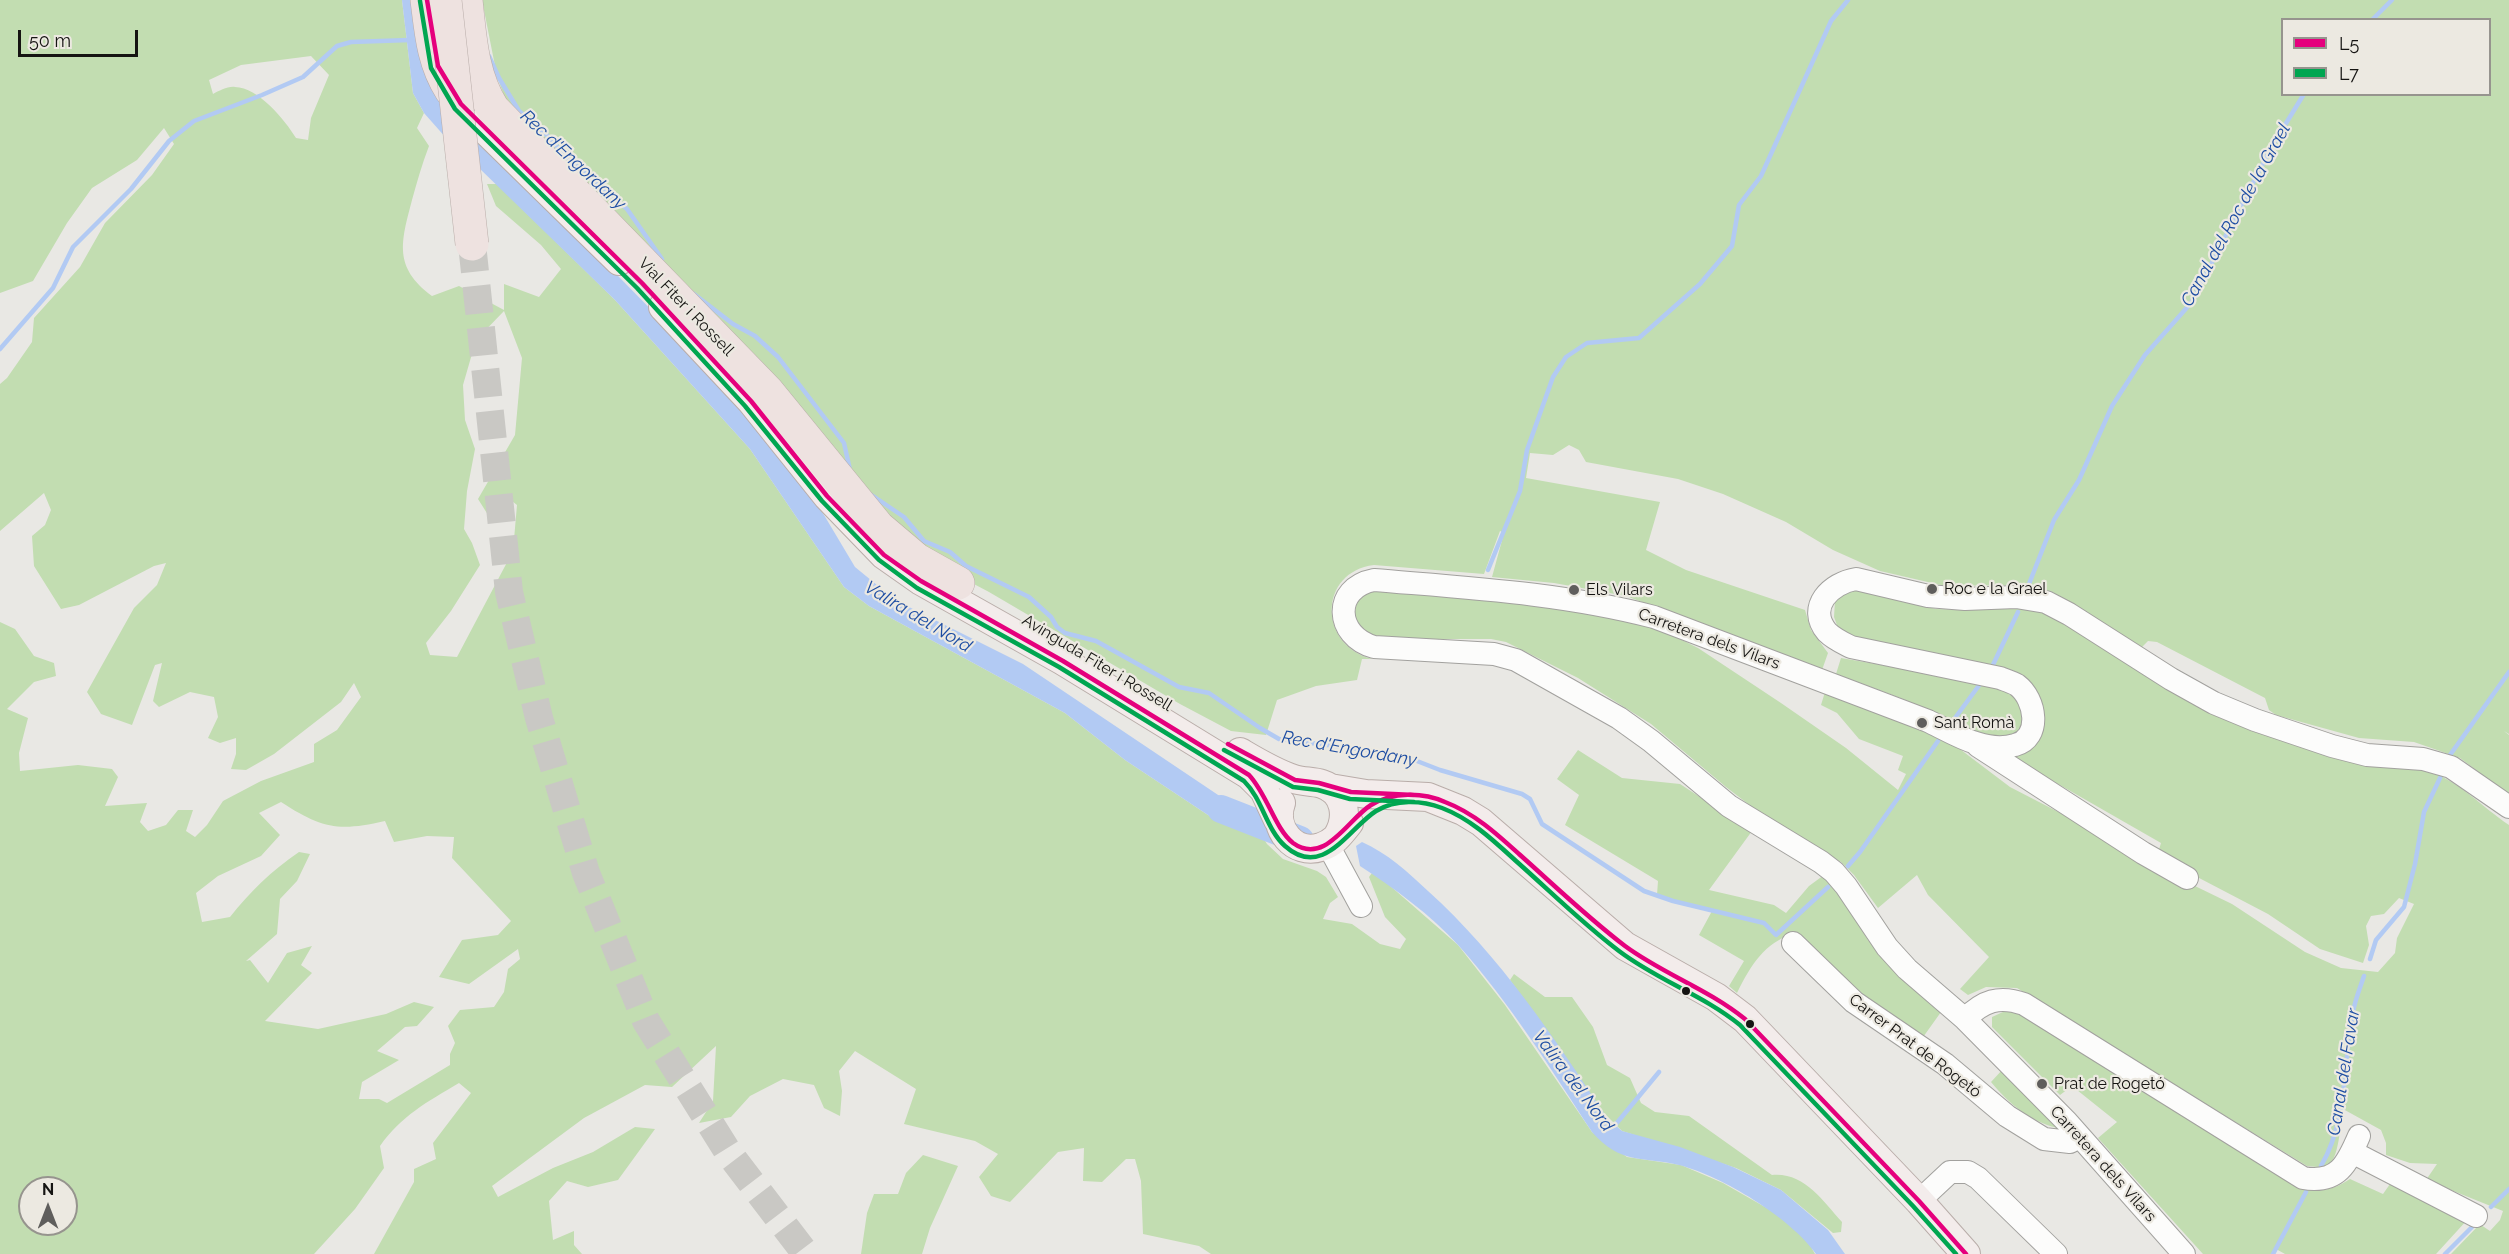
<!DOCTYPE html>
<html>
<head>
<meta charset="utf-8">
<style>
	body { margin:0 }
	#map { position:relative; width:2509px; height:1254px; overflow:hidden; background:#e9e8e4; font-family:Raleway,sans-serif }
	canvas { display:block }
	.legend { position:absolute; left:2281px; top:18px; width:210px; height:78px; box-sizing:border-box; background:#ece9e1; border:2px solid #96948e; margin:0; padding:8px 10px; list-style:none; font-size:18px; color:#151412 }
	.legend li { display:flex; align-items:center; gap:12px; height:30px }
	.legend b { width:30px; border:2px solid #96948e }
	.north { position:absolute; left:18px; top:1176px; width:60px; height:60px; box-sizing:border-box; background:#ece9e1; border:2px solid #96948e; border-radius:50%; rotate:0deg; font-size:16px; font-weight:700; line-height:24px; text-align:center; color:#151412 }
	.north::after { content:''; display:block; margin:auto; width:21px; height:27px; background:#5f5e5c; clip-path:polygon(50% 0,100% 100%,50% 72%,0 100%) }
	.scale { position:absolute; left:18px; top:30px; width:120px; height:27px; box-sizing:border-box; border:3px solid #151412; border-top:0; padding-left:8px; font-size:18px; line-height:21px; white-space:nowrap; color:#151412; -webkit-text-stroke:4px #ece9e1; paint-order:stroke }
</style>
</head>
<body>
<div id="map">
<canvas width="2509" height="1254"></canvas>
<ul class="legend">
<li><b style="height:8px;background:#e5007d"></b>L5</li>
<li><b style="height:8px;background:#00a651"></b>L7</li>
</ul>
<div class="north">N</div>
<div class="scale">50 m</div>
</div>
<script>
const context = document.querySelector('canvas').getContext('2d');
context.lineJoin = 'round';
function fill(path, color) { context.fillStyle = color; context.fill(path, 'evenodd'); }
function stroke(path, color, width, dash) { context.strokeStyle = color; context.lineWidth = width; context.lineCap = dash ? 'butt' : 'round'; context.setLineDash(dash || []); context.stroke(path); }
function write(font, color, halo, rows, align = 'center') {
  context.font = font + ' Raleway,sans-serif'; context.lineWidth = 4.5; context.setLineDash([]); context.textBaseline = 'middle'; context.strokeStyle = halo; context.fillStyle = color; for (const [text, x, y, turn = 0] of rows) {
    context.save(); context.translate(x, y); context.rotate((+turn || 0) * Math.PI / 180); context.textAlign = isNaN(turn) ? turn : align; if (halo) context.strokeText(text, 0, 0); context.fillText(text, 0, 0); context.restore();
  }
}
const green = new Path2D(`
	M0 0H402L413 93 424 113 417 128 429 146C422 164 417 182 412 200 401 242 393 267 432 296L459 286 504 310V284L539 297 561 269 541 245 496 206 487 184H497L615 300 750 449 844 587 869 606 1065 713 1125 760 1208 815 1261 834 1267 844 1283 859 1317 871 1326 877 1338 897 1330 903 1323 919 1352 924 1380 944 1400 949 1406 939 1385 917 1369 877 1372 873 1388 884 1458 945 1505 1005 1592 1132 1627 1157 1681 1165 1723 1183 1772 1211 1791 1225 1807 1240 1815 1254H1211L1199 1246 1143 1234 1141 1181 1135 1159H1126L1102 1182 1083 1181 1084 1148 1058 1152 1010 1202 991 1196 979 1177 998 1154 975 1141 904 1124 916 1089 855 1051 839 1071 842 1091 840 1116 824 1108 814 1085 783 1079 750 1096 731 1117 699 1123 713 1101 716 1046 672 1087 645 1085 584 1118 492 1186 498 1197 553 1168 593 1152 635 1127 655 1129 618 1180 588 1187 567 1181 549 1201 553 1240 574 1231V1245L582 1254H374L414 1182V1169L436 1159 433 1143 471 1093 459 1083C427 1102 401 1116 380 1146L384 1168 355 1209 314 1254H0V622L15 629 34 656 54 663 56 676 34 682 7 709 28 718 19 753 20 771 78 765 112 769 118 777 105 806 147 803 140 822 148 831 166 825 178 810H193L186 831 195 837 207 825 223 801 261 781 314 762V744L337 730 361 697 354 683 341 702 274 754 246 770 231 769 236 754V738L220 743 208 738 218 717 214 697 190 692 159 707 153 701 162 663 155 665 132 725 101 714 87 692 134 608 157 585 166 563 154 566 79 605 61 609 34 566 32 536 45 525 51 510 44 493 0 531V384L7 378 32 342 34 318 80 267 105 223 152 175 174 144 164 128 137 160 92 188 67 223 33 281 0 293ZM311 56 329 75 311 118 308 140 296 138C285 120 258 87 235 87 228 86 219 91 213 94L209 80 241 65ZM504 311 522 358 515 435 478 499 490 518 507 497 517 505 513 551 457 657 430 655 426 643 451 611 480 565 472 543 464 529 467 491 475 449 465 420 463 385 476 340ZM281 802C321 828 338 832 385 821L394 842 427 836 454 837 452 858 511 921 498 935 462 940 439 977 469 984 518 949 520 959 508 969 504 992 494 1007 460 1010 448 1026 455 1043 450 1054V1065L387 1103 379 1099H359L362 1082 399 1060 377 1051 405 1027 417 1026 434 1007 414 1002 386 1014 318 1029 265 1021 312 973 301 965 312 946 287 953 268 983 250 960 246 961 277 934 280 899 297 881 310 854 299 852C271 871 250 892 230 917L202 922 196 893 218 876 261 856 280 835 259 813ZM30 1188H66V1224H30Z
	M482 0H2509V734L2504 731 2509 735V795L2460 758 2414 742 2359 738 2276 715 2269 710 2265 698 2157 642 2148 641 2142 647 2052 592 2024 585 1945 586 1880 571 1833 550 1786 522 1723 494 1678 479 1586 462 1579 450 1569 445 1553 455 1530 453 1526 478 1660 502 1646 550 1686 570 1805 610 1811 630 1828 653 1822 670 1626 596 1554 583 1492 577 1504 533 1500 531 1484 574 1374 565C1318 572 1318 645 1372 659H1362L1357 680 1316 686 1277 700 1266 735 1231 731 1180 704 989 592 936 564 912 546 509 110 497 76ZM2282 20H2490V94H2282Z
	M1379 590 1523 601 1658 628 1698 648 1781 703 1846 748 1898 790 1906 774 1898 770 1903 756 1859 739 1837 713 1821 705 1825 692 1936 731 2010 787 2101 834 2125 852 2232 904 2305 952 2341 968 2378 972 2395 953 2397 938 2414 904 2399 898 2384 914 2371 916 2366 926 2369 945 2363 963 2320 949 2268 914 2157 856 2161 843 2011 757 2028 749 2031 686 1860 640 1838 628 1834 617 1835 601 1838 596 1856 590 1936 609 1973 610 2011 607 2033 609 2056 616 2175 693 2430 771C2462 784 2481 806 2509 825V1254H2451L2478 1226 2468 1219 2436 1254H2285L2276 1249 2271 1254H2203L2098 1138 2117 1122 2072 1086 2060 1095 1992 1027V1017L2016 1006 2299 1186C2318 1194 2333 1190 2350 1179L2383 1194 2390 1184 2454 1207 2490 1231 2500 1220 2503 1211 2426 1180 2437 1164 2410 1163 2386 1155V1143L2381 1130 2343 1109C2340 1122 2340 1161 2326 1167 2320 1168 2313 1166 2307 1166L2017 988 1986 987 1968 995 1960 989 1989 957 1928 895 1917 875 1878 908 1854 875 1841 862 1769 820 1726 787 1651 724 1578 678 1506 642 1491 639H1408L1369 635 1354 622 1356 602 1365 592Z
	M1841 658C1872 663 1903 669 1933 674 1959 679 1992 680 2014 697 2027 707 2025 722 2016 734L1991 738 1903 699 1836 674Z
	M1578 750 1622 778 1680 784 1752 831 1709 890 1774 905 1786 913 1809 886 1824 875 1838 890 1868 940 1941 1012 1921 1040 1880 1011 1795 932C1763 945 1752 963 1737 993L1729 986 1744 961 1699 935 1712 911 1747 920 1657 895 1658 881 1565 825 1579 795 1557 779Z
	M1514 974 1545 997H1572L1593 1027 1607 1065 1630 1078 1641 1103 1655 1112 1689 1116 1772 1175C1804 1172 1822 1200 1842 1222L1841 1232 1833 1233 1781 1190 1736 1168 1622 1131 1602 1111 1510 980Z
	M2003 1069 2061 1126 2057 1128C2030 1121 2009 1104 1991 1082Z
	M923 1155 958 1166 930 1228 922 1254H861L867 1213 874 1194H898L906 1173Z`);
const water = new Path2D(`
	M402 0H419L445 100 447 139 424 113 413 93Z
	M475 137 565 222 678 337 782 454 824 515 855 567 888 594 909 607 1023 664 1236 807 1257 811 1261 834 1208 815 1125 760 1065 713 869 606 844 587 750 449 615 300 478 167Z
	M1362 842C1387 853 1408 872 1428 891 1500 956 1554 1037 1607 1118L1622 1131 1680 1147 1733 1167 1781 1190 1828 1230 1845 1254H1816C1791 1218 1722 1176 1679 1165 1641 1156 1621 1165 1592 1132 1551 1069 1510 1003 1459 946 1431 915 1394 888 1360 866L1356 846Z`);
const stream = new Path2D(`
	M2372 20 2392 0
	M489 56 499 78 519 111 545 133 568 159 627 209 662 259
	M694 294 733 324 755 336 778 357 844 443 850 470
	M0 349 53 288 73 247 131 189 169 141 194 121 262 95 303 77 337 46 351 42 410 40
	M870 494 904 517 924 541 950 552 966 566 1029 597 1051 617 1057 627 1065 633 1096 641 1179 687 1209 693 1260 728 1279 739 1399 754 1440 770 1522 794 1530 799 1542 824 1644 891 1673 901 1764 923 1776 935 1828 887
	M1488 570 1520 491 1527 450 1553 377 1566 357 1587 343 1639 338 1700 284 1732 246 1739 205 1761 176 1831 21 1848 0
	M2029 584 2054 520 2079 480 2112 406 2145 355 2191 303 2272 146 2304 94
	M1991 669 2018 612
	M1955 718 1983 680
	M2450 755 2509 672
	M1848 866 1860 852 1938 741
	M2370 959 2376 940 2404 907 2415 864 2424 812 2440 778
	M1611 1130 1659 1072
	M2321 1166C2348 1120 2343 1063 2353 1012 2355 1000 2360 988 2364 976
	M2491 1207 2509 1189
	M2273 1254 2306 1192
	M2445 1254 2472 1227`);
const river = new Path2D(`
	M1221 809 1300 840`);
const majorTunnel = new Path2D(`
	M472 244 509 592 539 718 586 873 646 1021 728 1152 806 1254`);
const minor = new Path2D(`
	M1978 746 2143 853 2187 878
	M1328 845 1361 906
	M1793 943 1854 1002 1945 1064 2007 1116 2044 1139 2070 1142 2079 1137
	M1965 1019C1983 1001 1999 995 2024 1004L2303 1178C2338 1184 2347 1164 2359 1136
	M2352 1152 2476 1216
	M1919 1201 1950 1172H1968L1978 1178 2056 1254
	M2184 1254 2067 1122 1965 1019 1907 969 1887 947 1846 886 1834 872 1821 862 1729 806 1651 741 1619 718 1516 660 1494 654 1374 647C1335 636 1332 588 1374 580 1468 588 1562 593 1654 617L1928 721C1953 733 1985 754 2015 745 2042 738 2036 699 2017 685 2012 682 2005 680 2000 678L1851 647C1843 643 1834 639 1827 632 1806 607 1831 583 1856 579L1928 596 1965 599 2016 597 2046 602 2069 614 2171 679 2214 703 2255 720 2332 746 2367 755 2423 759 2451 767 2509 807`);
const major = new Path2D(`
	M479 124 619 261
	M663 307 751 401 827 496 884 555 921 581 1063 661 1249 775 1264 790 1278 820
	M1240 752C1257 762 1275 773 1294 779 1303 782 1313 781 1322 784 1346 792 1349 818 1337 837
	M1330 788 1366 794 1428 797 1463 811 1481 822 1625 946 1716 997 1745 1019 1919 1201 1966 1254
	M1281 803C1272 828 1294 856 1321 847 1334 843 1341 833 1349 823`);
const highway = new Path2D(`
	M427 0C431 32 433 62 451 90
	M466 0C470 38 472 76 493 109L767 391 878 527 917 560 958 583`);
const highwayBridge = new Path2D(`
	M445 0 472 244`);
const bus1 = new Path2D(`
	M427 0 438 66 461 104 642 283 751 401 827 496 884 555 921 581 1063 661 1249 775C1267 794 1275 829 1293 843 1325 866 1348 819 1371 805 1393 792 1422 792 1445 802 1474 813 1497 834 1519 854 1554 885 1588 918 1625 946 1663 974 1708 989 1745 1019L1919 1201 1966 1254
	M1228 744 1295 780 1319 783 1351 792 1414 795`);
const bus2 = new Path2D(`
	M420 1 431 68 455 109 637 288 745 406 822 501 879 560 917 588 1059 667 1244 781C1263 800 1266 829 1285 846 1323 880 1349 828 1376 811 1396 799 1421 800 1442 808 1471 819 1494 841 1516 861 1550 891 1583 924 1619 951 1657 980 1703 995 1740 1025L1913 1206 1956 1254
	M1224 750 1293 787 1318 790 1350 799 1414 802`);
const markers = [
	[1932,589,6,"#5f5e5c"],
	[1574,590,6,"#5f5e5c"],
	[1922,723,6,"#5f5e5c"],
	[1686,991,5,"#151412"],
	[1750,1024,5,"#151412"],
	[2042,1084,6,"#5f5e5c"]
];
const streetNames = [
	["Vial Fiter i Rossell",686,307,46],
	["Carretera dels Vilars",1709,639,20],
	["Avinguda Fiter i Rossell",1097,663,31],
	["Carrer Prat de Rogetó",1915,1046,37],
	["Carretera dels Vilars",2103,1164,48]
];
const poiNames = [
	["Roc e la Grael",1944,589],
	["Els Vilars",1586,590],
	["Sant Romà",1934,723],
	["Prat de Rogetó",2054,1084]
];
const waterNames = [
	["Rec d'Engordany",573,160,43],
	["Canal del Roc de la Grael",2236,215,-61],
	["Valira del Nord",918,617,31],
	["Rec d'Engordany",1349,749,10],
	["Canal del Favar",2344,1072,-81],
	["Valira del Nord",1573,1081,53]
];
fill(green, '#c2ddb1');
fill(water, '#b2caf3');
stroke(stream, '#b2caf3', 4.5);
stroke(river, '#b2caf3', 28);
stroke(majorTunnel, '#c9c8c4', 28, [28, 14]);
stroke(minor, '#a2a19e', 24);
stroke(major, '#b9ada9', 30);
stroke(highway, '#b9ada9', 34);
stroke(minor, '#fcfcfb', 22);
stroke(major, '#f3eceb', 28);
stroke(highway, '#eee2e0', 33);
stroke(highwayBridge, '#b9ada9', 34, []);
stroke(highwayBridge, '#eee2e0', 33);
stroke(bus1, '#e5007d', 4.5);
stroke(bus2, '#00a651', 4.5);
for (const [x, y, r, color] of markers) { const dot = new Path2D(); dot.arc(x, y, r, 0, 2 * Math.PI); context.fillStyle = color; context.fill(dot); stroke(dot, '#ece9e1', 2); }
write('16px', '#151412', '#ece9e1', streetNames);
write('16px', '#151412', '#ece9e1', poiNames, 'left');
write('italic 18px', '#1d4da3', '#ece9e1', waterNames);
</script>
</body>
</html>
